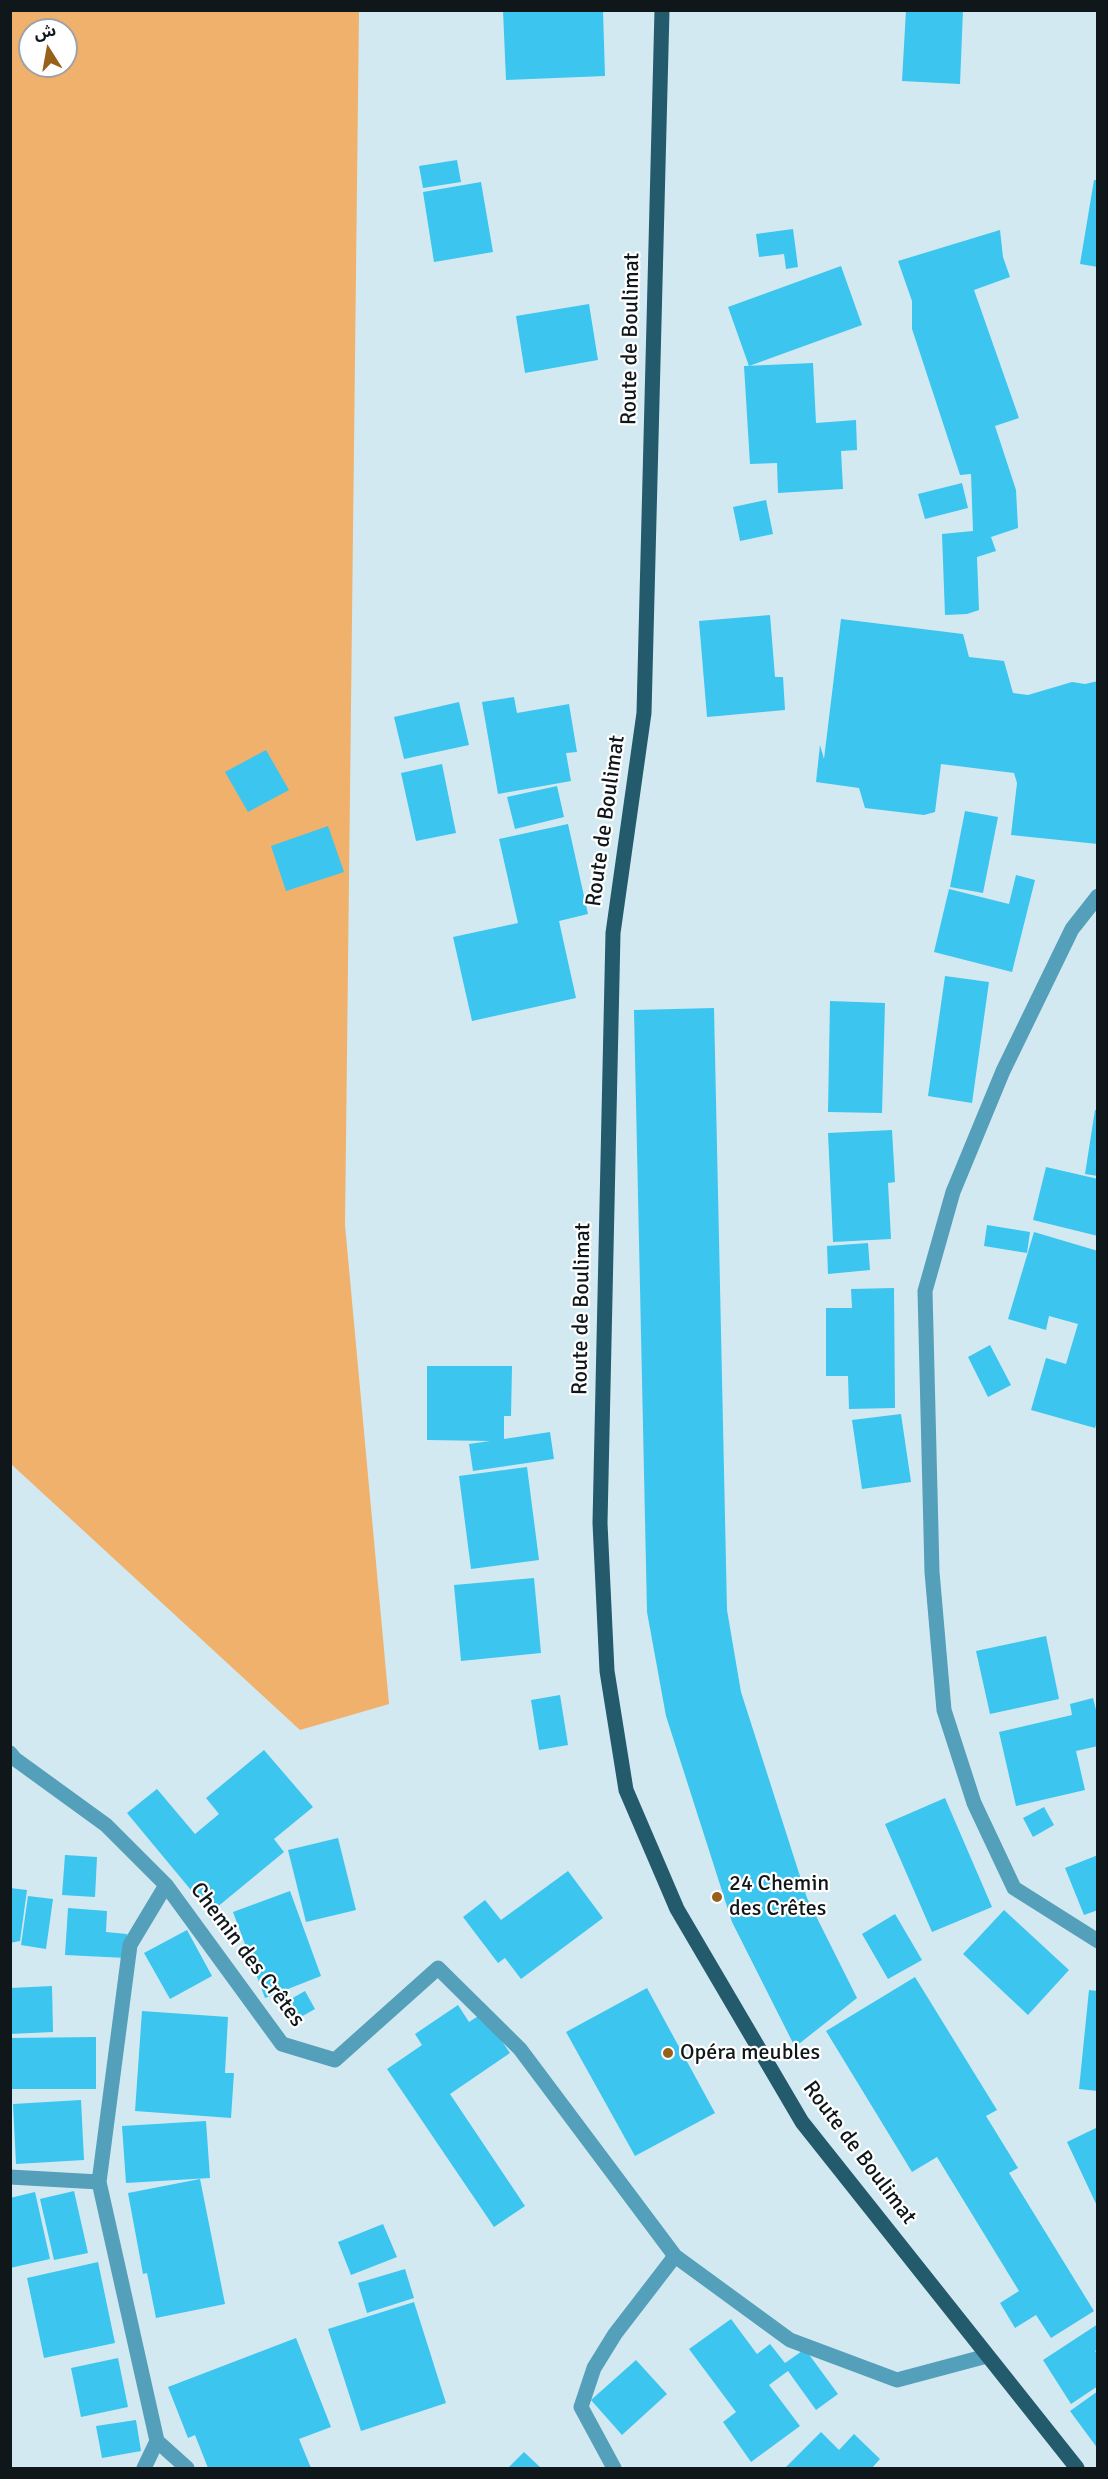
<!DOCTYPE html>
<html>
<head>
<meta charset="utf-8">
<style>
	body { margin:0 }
	#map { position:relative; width:1108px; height:2479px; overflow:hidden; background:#d2e9f2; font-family:Signika,"Noto Sans Arabic",sans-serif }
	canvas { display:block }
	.frame { position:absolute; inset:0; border:12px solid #0f171a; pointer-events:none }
	.north { position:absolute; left:18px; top:18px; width:60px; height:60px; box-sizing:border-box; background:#fff; border:2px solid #9fa2a3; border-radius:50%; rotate:349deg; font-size:16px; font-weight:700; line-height:24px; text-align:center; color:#0f171a }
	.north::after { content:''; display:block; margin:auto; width:21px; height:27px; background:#976119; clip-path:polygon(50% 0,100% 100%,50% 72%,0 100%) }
</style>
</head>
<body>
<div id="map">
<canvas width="1108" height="2479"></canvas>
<div class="frame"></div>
<div class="north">ش</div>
</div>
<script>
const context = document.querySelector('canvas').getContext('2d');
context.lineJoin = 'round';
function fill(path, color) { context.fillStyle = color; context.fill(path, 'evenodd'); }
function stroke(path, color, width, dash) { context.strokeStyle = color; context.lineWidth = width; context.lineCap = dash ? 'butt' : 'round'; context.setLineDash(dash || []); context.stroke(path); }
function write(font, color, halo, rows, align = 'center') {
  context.font = font + ' Signika,sans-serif'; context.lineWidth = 4.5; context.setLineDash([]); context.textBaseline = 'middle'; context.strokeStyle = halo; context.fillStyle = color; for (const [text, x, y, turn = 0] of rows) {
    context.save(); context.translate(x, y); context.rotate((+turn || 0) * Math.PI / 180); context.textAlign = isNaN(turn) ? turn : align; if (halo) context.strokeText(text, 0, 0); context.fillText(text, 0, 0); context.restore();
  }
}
const green = new Path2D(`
	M10 11H359L345 1225 389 1704 300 1730 11 1464ZM30 30H66V66H30Z`);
const building = new Path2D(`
	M503 10H603L605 76 506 80Z
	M906 10H963L960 84 902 81Z
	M457 160 461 182 423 188 419 166Z
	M1094 180H1098V267L1080 264Z
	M481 182 493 252 434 262 423 192Z
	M793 229 798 267 786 269 784 254 759 257 756 234Z
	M1000 230 1003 257 1010 277 974 290 1019 418 995 426 1016 490 1018 528 991 537 996 551 977 557 979 610 967 614 945 615 942 534 973 531 971 474 960 475 916 341 912 329V301L898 261Z
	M841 266 862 325 749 366 728 307Z
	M589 304 598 360 525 373 516 316Z
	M813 363 816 423 856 420 857 450 841 451 843 489 778 493 777 463 750 464 744 366Z
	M962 483 968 508 925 519 918 494Z
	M766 500 773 534 740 541 733 507Z
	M770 615 775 677H783L785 710 707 717 699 621Z
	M841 619 963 634 969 657 1004 661 1013 693 1028 695 1072 682 1085 684 1098 681V844L1011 835 1017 783 1014 773 941 764 935 812 924 815 865 808 859 788 816 782 820 745 824 759Z
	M514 697 517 713 569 704 577 752 566 753 571 781 498 794 482 702Z
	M459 702 469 745 404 759 394 717Z
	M266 750 289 790 248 812 225 772Z
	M442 764 456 833 416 841 401 773Z
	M557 786 564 817 515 829 507 797Z
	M965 811 998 817 983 893 950 887Z
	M568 824 588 914 559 921 576 998 472 1021 453 937 518 923 499 839Z
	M328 826 344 872 286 891 271 846Z
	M1016 875 1035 880 1012 972 934 952 949 889 1009 904Z
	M945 976 989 982 972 1103 928 1096Z
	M830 1001 885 1003 882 1113 828 1112Z
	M714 1008 727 1610 741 1692 807 1898 857 1998 795 2047 732 1922 666 1716 647 1612 634 1010Z
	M1095 1110H1098V1176L1085 1174Z
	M892 1130 895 1182 888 1183 891 1239 833 1242 828 1133Z
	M1046 1167 1098 1179V1236L1033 1220Z
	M987 1225 1030 1232 1027 1253 984 1246Z
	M1034 1232 1098 1251V1419L1095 1428 1031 1410 1046 1358 1066 1364 1078 1324 1049 1316 1046 1330 1008 1319Z
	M868 1243 870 1270 828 1274 827 1246Z
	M894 1288 895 1408 849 1409 848 1376H826V1308H852L851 1289Z
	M990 1345 1011 1385 988 1397 968 1357Z
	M427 1366H512L511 1416H504V1439L550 1432 554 1459 473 1471 469 1444 490 1441 427 1440Z
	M901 1414 911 1482 862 1489 852 1420Z
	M527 1467 539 1560 471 1569 459 1476Z
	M534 1578 541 1653 461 1661 454 1585Z
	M1046 1636 1059 1699 990 1714 976 1651Z
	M560 1695 568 1745 539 1750 531 1700Z
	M1093 1698 1098 1718V1746L1076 1751 1085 1790 1016 1806 999 1732 1072 1715 1070 1704Z
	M264 1750 313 1807 274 1839 284 1852 210 1913 127 1813 157 1789 195 1834 219 1814 206 1798Z
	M945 1798 992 1907 932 1932 885 1824Z
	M1044 1807 1054 1825 1033 1837 1023 1818Z
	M338 1838 356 1910 306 1922 288 1850Z
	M65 1855 97 1857 95 1897 62 1895Z
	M1098 1855V1910L1084 1915 1065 1868Z
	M568 1871 603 1918 521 1979 505 1958 498 1963 463 1917 485 1900 501 1920Z
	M10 1888 27 1890 20 1941 10 1943Z
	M290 1891 321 1976 265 1998 233 1912Z
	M28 1896 53 1899 46 1949 21 1945Z
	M68 1908 107 1911 106 1932 127 1934 126 1958 65 1955Z
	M1004 1910 1069 1970 1028 2015 963 1954Z
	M895 1914 922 1960 888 1979 862 1934Z
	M187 1930 212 1976 170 1999 144 1953Z
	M915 1977 997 2110 986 2116 1018 2168 1009 2173 1094 2311 1051 2338 1036 2315 1015 2328 1000 2303 1019 2291 937 2157 912 2172 826 2031Z
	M52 1986 53 2032 10 2034V1988Z
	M647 1988 715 2113 635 2156 566 2032Z
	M1089 1990 1098 1991V2091L1079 2089Z
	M305 1991 315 2009 292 2022 282 2004Z
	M458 2005 469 2022 483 2013 510 2053 450 2094 525 2206 494 2227 387 2069 422 2045 415 2034Z
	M142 2011 228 2017 225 2073H234L231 2118 135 2111Z
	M96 2037V2089H10V2038Z
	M81 2100 84 2160 16 2164 13 2104Z
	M206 2121 210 2178 126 2183 122 2126Z
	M1098 2127V2208L1067 2142Z
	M200 2179 225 2304 156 2318 147 2273 143 2274 128 2193Z
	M74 2191 88 2253 54 2260 40 2199Z
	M35 2192 50 2259 10 2268V2198Z
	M383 2224 397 2257 351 2275 338 2242Z
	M98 2262 115 2343 44 2358 27 2278Z
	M405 2269 414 2298 367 2313 358 2283Z
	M414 2302 446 2403 361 2431 328 2329Z
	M731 2319 757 2354 770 2344 785 2363 805 2349 838 2394 816 2410 788 2371 769 2385 800 2426 751 2462 723 2422 736 2412 689 2349Z
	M1098 2324V2349L1095 2351 1098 2355V2386L1071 2404 1043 2360Z
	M296 2338 331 2427 299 2439 311 2468H208L195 2435 188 2438 168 2387Z
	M118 2358 128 2407 81 2417 71 2368Z
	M636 2360 667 2394 622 2435 591 2400Z
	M1098 2391V2449L1070 2411Z
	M136 2420 141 2451 102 2458 96 2426Z
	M821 2432 839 2450 854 2434 880 2459 872 2468H785Z
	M524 2452 541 2468H508Z`);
const minor = new Path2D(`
	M1098 896 1072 929 1003 1071 953 1192 925 1291 932 1572 944 1710 974 1803 1014 1888 1098 1941
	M10 1753 15 1759 106 1825 166 1885
	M10 2177 99 2182
	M144 2468 157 2441
	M187 2468 157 2441 99 2182 130 1945 166 1885 282 2044 335 2060 438 1968 520 2049 675 2256 790 2340 897 2380 987 2356
	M614 2468 581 2407 594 2368 615 2334 675 2256`);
const major = new Path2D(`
	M662 10 644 713 613 933 600 1523 607 1671 626 1790 677 1909 802 2122 1077 2468`);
const markers = [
	[717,1897,6,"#976119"],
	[668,2053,6,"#976119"]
];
const streetNames = [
	["Route de Boulimat",631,339,-89],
	["Route de Boulimat",606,821,-82],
	["Route de Boulimat",582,1309,-89],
	["Chemin des Crêtes",247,1955,53],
	["Route de Boulimat",859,2153,53]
];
const poiNames = [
	["24 Chemin",729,1884],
	["des Crêtes",729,1909],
	["Opéra meubles",680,2053]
];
fill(green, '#efb16b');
fill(building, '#3cc5ef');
stroke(minor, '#549fba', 15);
stroke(major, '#235a6c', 15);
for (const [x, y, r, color] of markers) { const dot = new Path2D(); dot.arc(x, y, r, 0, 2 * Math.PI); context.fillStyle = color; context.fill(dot); stroke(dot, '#fff', 2); }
write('22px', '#0f171a', '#fff', streetNames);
write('22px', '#0f171a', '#fff', poiNames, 'left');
</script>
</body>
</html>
